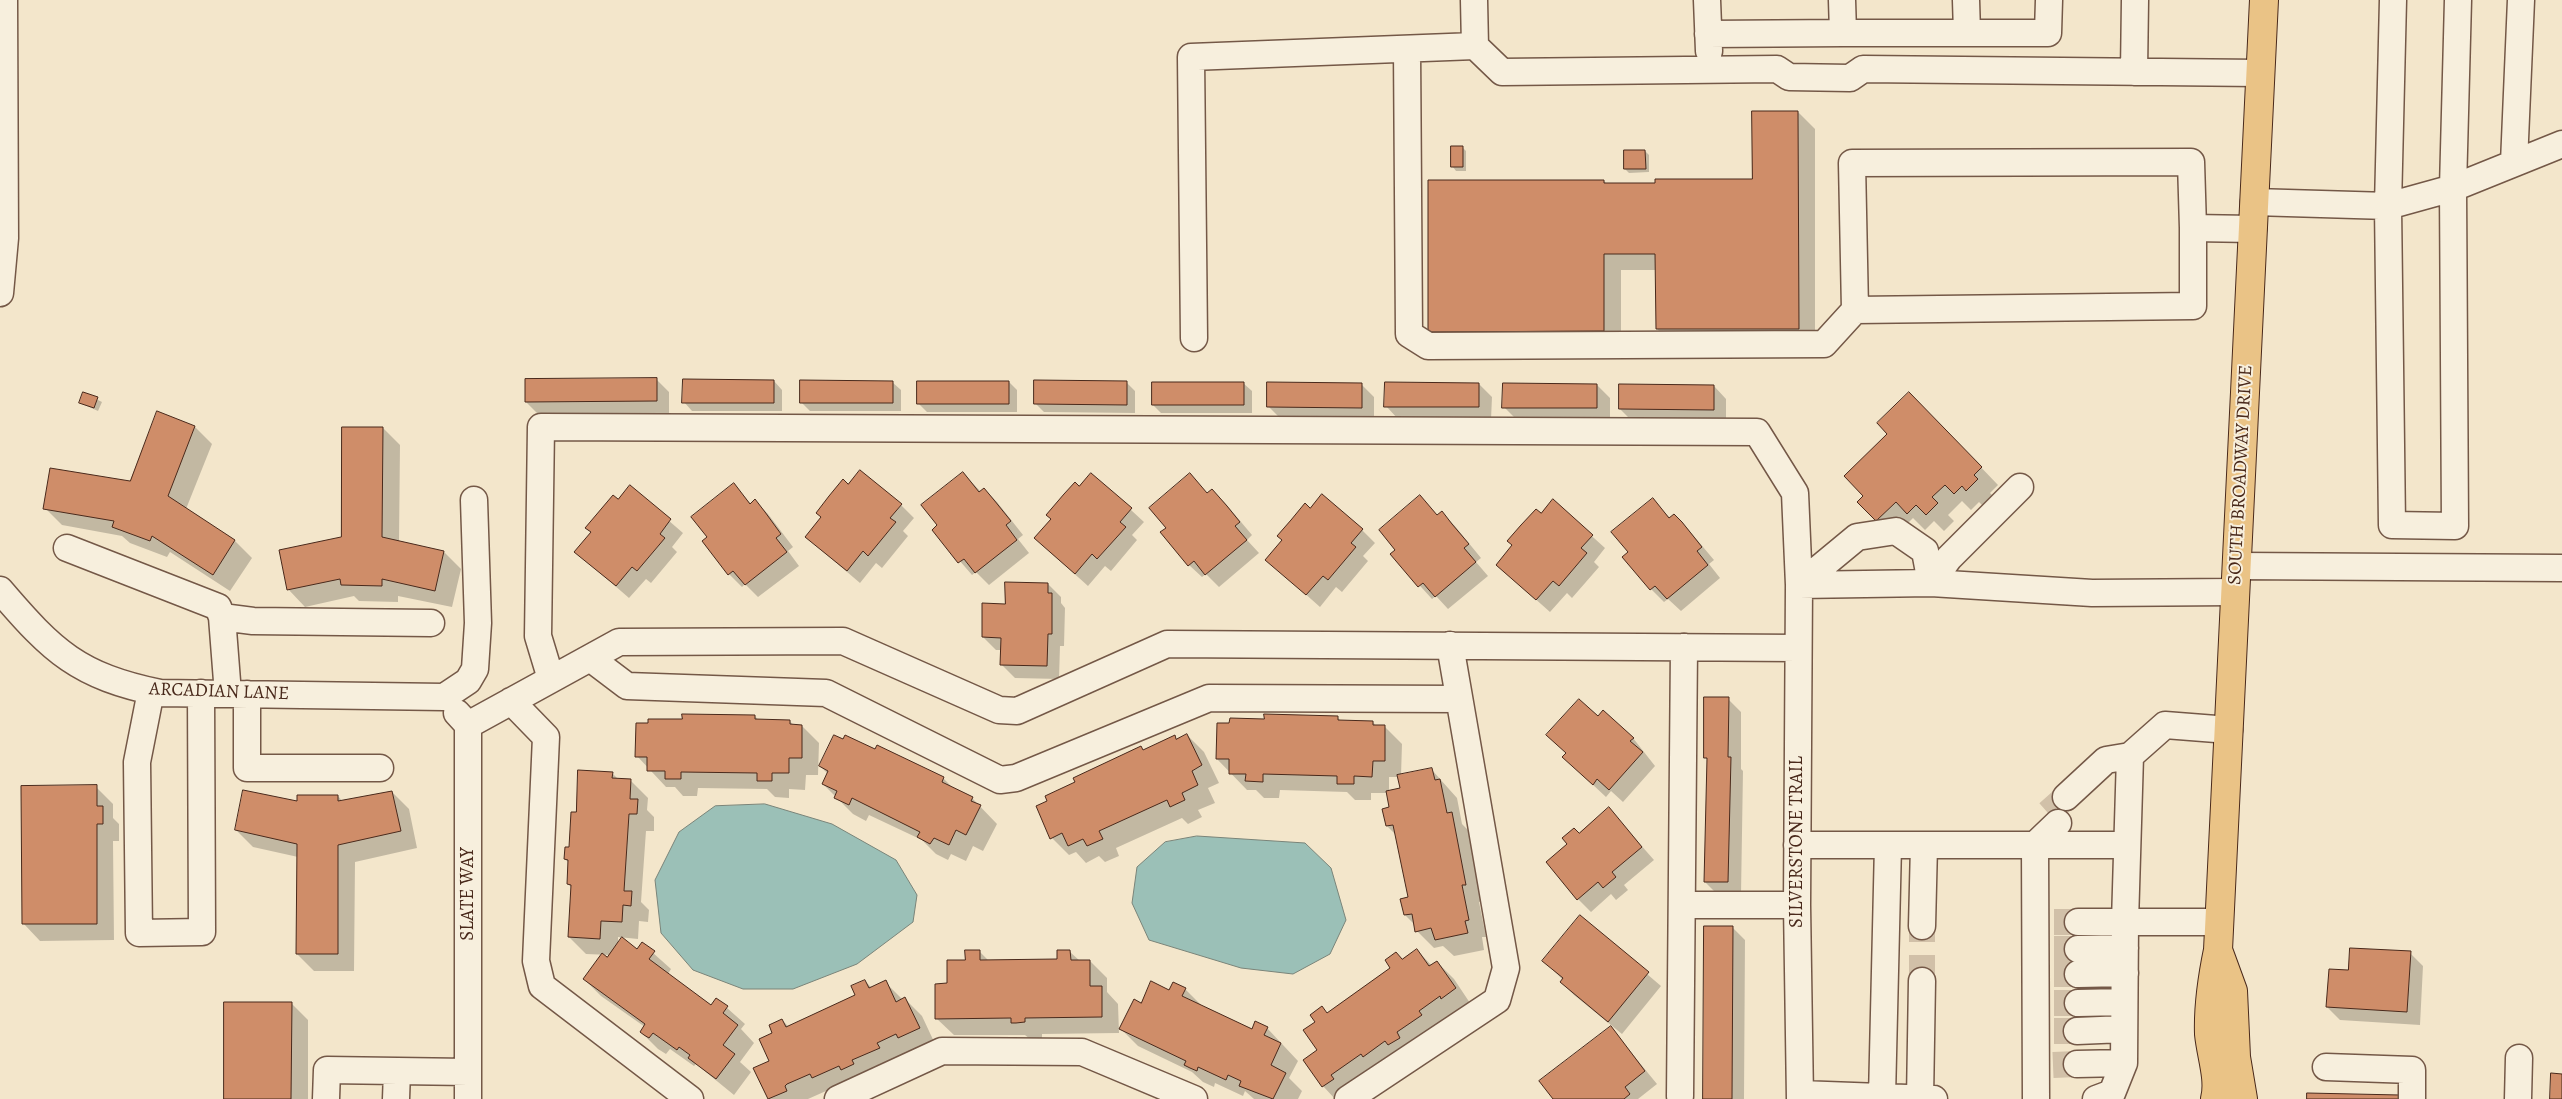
<!DOCTYPE html>
<html>
<head>
<meta charset="utf-8">
<style>
	body { margin:0 }
	canvas { display:block; background:#f3e6cb }
</style>
</head>
<body>
<canvas width="2562" height="1099"></canvas>
<script>
const context = document.querySelector('canvas').getContext('2d');
context.lineJoin = 'round';
function fill(path, color) { context.fillStyle = color; context.fill(path, 'evenodd'); }
function stroke(path, color, width, dash) { context.strokeStyle = color; context.lineWidth = width; context.lineCap = dash ? 'butt' : 'round'; context.setLineDash(dash || []); context.stroke(path); }
function write(font, color, halo, rows, align = 'center') {
  context.font = font + ' Alegreya,serif'; context.lineWidth = 4; context.setLineDash([]); context.textBaseline = 'middle'; context.strokeStyle = halo; context.fillStyle = color; for (const [text, x, y, turn = 0] of rows) {
    context.save(); context.translate(x, y); context.rotate((+turn || 0) * Math.PI / 180); context.textAlign = isNaN(turn) ? turn : align; if (halo) context.strokeText(text, 0, 0); context.fillText(text, 0, 0); context.restore();
  }
}
const water = new Path2D(`
	M765 804 832 824 896 860 917 895 913 922 857 964 793 989H743L693 970 661 933 655 880 679 832 715 806Z
	M1197 836 1305 843 1331 868 1346 920 1330 954 1293 974 1241 968 1149 940 1132 903 1137 867 1165 842Z`);
const shadow = new Path2D(`
	M1798 112 1815 129V346H1674L1657 329V270H1621V348H1446L1429 331 1604 181 1608 185 1753 180Z
	M1462 147 1466 151V171H1456L1453 167Z
	M1645 151 1649 155V172L1629 173 1625 169Z
	M656 379 669 392V414L539 415 526 402Z
	M774 381 782 390V411H692L684 402Z
	M892 382 901 390V411H810L801 402Z
	M1009 382 1017 390V412H927L918 403Z
	M1126 382 1135 391V413L1044 412 1035 403Z
	M1243 383 1252 391V413H1161L1153 405Z
	M1361 384 1374 397V420L1281 419 1268 406Z
	M1479 384 1492 397 1491 420 1398 419 1386 406Z
	M1597 385 1610 398V421L1517 420 1504 407Z
	M1714 386 1726 399V422H1633L1620 409Z
	M84 393 102 402 98 411 80 403Z
	M1926 410 1998 485 1990 493 1994 497 1984 507 1979 502 1971 510 1962 501 1948 515 1954 521 1944 531 1934 521 1925 530 1913 518 1894 537 1859 502Z
	M195 427 212 444 186 509 235 541 252 558 230 591 170 552 167 557 130 543 122 536 62 525 45 508 130 482Z
	M383 428 400 445 399 542 444 552 461 569 452 607 398 596V602L359 601 354 596 305 607 288 589 342 538Z
	M963 473 981 492 984 489 997 502 1023 535 1018 539 1029 553 989 585 976 572 972 575 933 530 939 526Z
	M1092 474 1144 522 1132 535 1137 540 1111 571 1105 566 1088 586 1049 551 1080 488Z
	M1190 475 1208 494 1212 490 1225 503 1252 535 1247 540 1259 553 1219 587 1206 574 1202 577 1189 565 1167 528Z
	M734 485 751 504 755 501 768 514 793 547 788 551 799 566 758 597 745 584 742 587 729 574 703 541 709 537Z
	M849 486 901 505 914 518 903 531 908 536 882 568 876 563 860 583 806 537Z
	M630 487 683 533 672 547 677 552 651 583 646 579 629 598 576 552Z
	M1420 497 1438 516 1442 513 1454 525 1481 558 1476 562 1488 576 1448 609 1436 596 1432 599 1392 555 1397 550Z
	M1652 500 1670 518 1687 528 1714 560 1709 564 1720 578 1681 611 1668 599 1664 602 1651 589 1629 552Z
	M1553 501 1605 548 1594 562 1599 567 1572 598 1567 593 1550 612 1497 565Z
	M1310 509 1362 530 1375 543 1363 556 1368 561 1342 592 1336 587 1320 607 1267 560Z
	M1048 584 1061 597V603L1065 608 1064 646H1060L1059 679 1015 678 1002 665V650H996L983 637 1006 605Z
	M1728 699 1741 712V769L1743 771 1741 895H1718L1705 882 1708 760 1705 757Z
	M755 716 759 721H790L794 726H802L819 743 818 775H806L805 790 789 789V798L775 797 767 789 698 788 697 796H683L675 787H666L637 756 683 721Z
	M1337 717 1342 722H1373L1377 727H1385L1402 744 1401 776 1432 770 1457 798 1462 824 1468 830 1483 901 1479 902 1486 937H1482L1484 950 1454 956 1443 946 1434 948 1417 931 1415 925 1405 915 1410 898 1397 836 1387 826 1391 808 1388 793H1371V800H1355L1347 792 1280 790 1279 798H1264L1256 790H1247L1217 759 1265 720ZM1389 777H1399L1401 789 1389 792Z
	M1598 717 1633 738 1655 766 1623 802 1611 791 1606 797 1577 770Z
	M1187 735 1204 752 1219 783 1208 788 1215 803 1198 810 1202 817 1188 824 1182 818 1116 848 1119 856 1105 862 1099 856 1086 863 1076 852 1069 855 1052 838 1144 751 1174 737 1177 740Z
	M875 751 943 778 954 789 972 798 997 824 983 851 973 846 966 861 951 854 948 860 936 854 922 840 869 815 866 821 853 814 823 784 828 774 820 766Z
	M612 773 619 780 631 781 648 798 647 810 654 817V831H646L641 902 649 910 648 922 639 921 638 939 618 937V945L638 951 643 944 671 969 668 974 712 1006 717 999 745 1024 741 1029 754 1043 740 1062 751 1072 734 1095 696 1064 694 1066 670 1049 666 1054 658 1049 641 1032 645 1027 601 996 584 979 610 955 586 954 569 937 572 888 568 884 569 863 565 859 570 849 577 813Z
	M96 787 113 804V818L119 824V841H113L114 940 40 941 23 923Z
	M392 792 409 809 417 848 355 862 354 971H314L297 954 298 857 253 847 236 830 298 803 338 796 343 802Z
	M1609 809 1654 860 1624 885 1628 890 1616 900 1611 894 1591 912 1578 899 1569 844Z
	M1580 917 1661 986 1622 1034 1574 995 1561 982 1563 980 1544 961Z
	M1732 927 1745 940 1744 1099H1704Z
	M1417 950 1432 966 1437 962 1454 979 1472 1006 1335 1099 1323 1086 1318 1050 1328 1014Z
	M980 952 989 961 1058 960 1070 952 1080 961H1090L1107 978V992L1118 1004 1119 1033 1042 1034V1039H1030L1025 1035H954L936 1018 949 985 967 961Z
	M2410 953 2423 966 2420 1025 2340 1020 2327 1007 2349 972Z
	M865 981 872 988 885 982 903 1000 905 999 922 1016 936 1046 830 1095 826 1091 808 1099H769L755 1068 770 1061 774 1033 782 1020 789 1027 857 996Z
	M1185 989 1202 1006 1252 1031 1256 1023 1267 1028 1298 1061 1289 1078 1302 1091 1298 1099H1254L1245 1091 1243 1096 1215 1083 1214 1087 1203 1082 1192 1072 1138 1046 1121 1029 1142 1005 1170 991Z
	M291 1003 308 1020V1099H225Z
	M1611 1028 1657 1084 1638 1099H1554Z`);
const building = new Path2D(`
	M1752 111H1798L1799 329H1656L1655 254H1604V331L1428 332V180H1604V183H1655V179H1752Z
	M1451 146H1463V167H1451Z
	M1624 150H1645L1646 169H1624Z
	M657 378V401L525 402V379Z
	M683 379 774 380V403H682Z
	M800 380 893 381V403H800Z
	M1034 380 1127 381V405L1034 404Z
	M917 381H1009V404H917Z
	M1152 382H1244V405H1152Z
	M1267 382 1362 383V408L1267 407Z
	M1385 382 1479 383V407H1384Z
	M1503 383 1597 384V408H1502Z
	M1619 384 1714 385V410L1619 409Z
	M83 392 98 397 94 408 79 403Z
	M1909 392 1982 467 1974 475 1978 479 1966 491 1962 486 1954 494 1945 485 1932 497 1938 503 1926 515 1916 505 1907 514 1896 502 1876 521 1857 502 1863 496 1844 476 1887 434 1877 423Z
	M157 411 195 426 168 496 235 540 213 575 152 536 150 541 112 527 114 521 43 509 50 468 130 481Z
	M342 427H383L382 537 444 551 435 591 382 579V586L341 585 340 579 287 590 279 550 341 537Z
	M860 470 902 504 890 518 896 522 868 556 863 551 847 571 805 537 821 517 816 513 829 496 843 479 848 484Z
	M963 472 979 492 984 488 994 500 1011 521 1006 525 1017 540 975 573 964 559 958 563 932 530 937 525 921 505Z
	M1091 473 1132 508 1120 522 1126 527 1097 559 1092 554 1075 574 1034 538 1051 519 1046 515 1064 494 1075 482 1079 486Z
	M1190 473 1207 493 1212 489 1227 506 1240 522 1235 526 1247 540 1205 575 1194 561 1188 566 1160 532 1166 528 1149 508Z
	M734 483 750 504 755 499 765 512 781 534 776 538 787 552 745 585 733 571 728 575 702 541 707 537 691 517Z
	M630 485 671 519 660 534 665 538 637 571 632 567 616 586 574 552 591 532 585 528 613 495 618 499Z
	M1322 494 1363 529 1351 543 1356 547 1328 580 1323 576 1306 595 1265 560 1282 540 1277 536 1291 520 1305 503 1310 508Z
	M1420 495 1437 515 1442 511 1452 524 1469 544 1464 548 1476 562 1435 597 1423 583 1418 587 1390 554 1395 550 1379 530Z
	M1653 498 1669 518 1674 514 1682 522 1702 547 1697 551 1708 565 1667 599 1655 586 1650 590 1622 557 1628 552 1611 532Z
	M1553 499 1593 535 1581 548 1587 553 1559 586 1553 581 1536 600 1496 565 1512 545 1507 541 1521 525 1536 509 1541 513Z
	M1005 582 1048 583V593H1052V634H1048L1047 666 1000 665 1001 638 982 637V603L1005 604Z
	M1704 697H1729L1728 757H1731L1728 882H1704L1707 758H1704Z
	M1579 699 1598 716 1603 710 1634 738 1630 741 1643 752 1609 790 1597 779 1593 785 1562 757 1566 753 1546 735Z
	M682 714 755 715V719L790 720V724L802 725V758H789V773H772V781H757V773L681 772V779H665V771H647V757H635L636 723H648V719H682Z
	M1264 714 1338 716V720L1373 721V725H1385V761H1373L1372 777 1354 776V784H1337V776L1263 774V782L1245 781 1246 774H1229V759H1216L1217 723H1229L1230 718 1264 719Z
	M1187 734 1202 765 1192 771 1198 785 1182 793 1185 800 1170 807 1167 800 1099 831 1103 839 1087 846 1083 839 1068 846 1062 833 1050 839 1036 806 1047 801 1045 796 1075 782 1073 778 1141 746 1143 750 1175 735 1176 739Z
	M834 735 843 739 845 735 875 749 877 745 944 777 942 782 973 797 971 801 981 805 966 835 956 830 949 845 934 838 930 844 917 837 920 832 852 798 849 805 834 798 837 791 822 784 828 771 819 766Z
	M1432 768 1435 780 1440 779 1447 813 1452 812 1466 885H1462L1469 920 1465 921 1468 933 1435 940 1431 928 1415 932 1412 914 1404 915 1400 899 1408 897 1393 825 1386 826 1382 809 1389 807 1386 791 1400 788 1397 775Z
	M578 770 613 772 612 778 631 779 630 799H638L637 814H629L624 891H632L631 906 623 905 622 922 601 921 600 939 568 937 571 885 567 884 568 860 564 859 565 847H569L571 812H576Z
	M97 785V806H103V824H97V924H22L21 786Z
	M243 790 297 801V795H338V801L392 791 401 831 338 845V954H296L297 844 235 830Z
	M1609 807 1642 847 1612 872 1616 877 1603 888 1598 882 1577 900 1546 862 1567 844 1562 838 1574 828 1579 833Z
	M1580 915 1649 972 1608 1022 1560 982 1563 978 1542 961Z
	M1704 926H1733L1732 1099H1703Z
	M622 937 637 949 642 942 655 951 649 959 711 1005 716 998 728 1006 723 1013 738 1025 723 1045 735 1054 716 1079 688 1058 690 1055 679 1047 677 1050 653 1033 649 1038 644 1035 640 1032 645 1024 583 979 602 953 607 957Z
	M2350 948 2411 951 2407 1012 2326 1007 2329 969 2348 970Z
	M1417 949 1429 966 1437 961 1456 988 1441 999 1440 996 1419 1011 1422 1015 1397 1032 1400 1038 1388 1045 1385 1041 1363 1057 1361 1054 1331 1075 1334 1079 1322 1087 1303 1060 1317 1050 1303 1030 1315 1022 1310 1015 1322 1006 1327 1013 1390 968 1385 960 1396 952 1402 959Z
	M965 950H980V960L1057 959V950H1070L1071 960H1090V986H1102V1017L1025 1018V1022L1016 1023H1011V1018L935 1019V984L947 983V960H965Z
	M865 980 869 988 886 980 896 1002 905 997 920 1028 898 1038 896 1034 877 1043 880 1048 852 1060 854 1064 841 1070 839 1066 812 1078 810 1074 787 1084 785 1086 787 1091 768 1099 753 1068 769 1061 759 1039 772 1033 769 1025 782 1019 786 1027 855 995 851 986Z
	M1151 981 1169 990 1173 982 1186 988 1182 996 1252 1029 1255 1021 1268 1027 1264 1035 1281 1043 1271 1065 1286 1073 1273 1099 1239 1086 1241 1081 1228 1075 1226 1080 1198 1067 1197 1071 1190 1068 1184 1065 1186 1061 1119 1029 1134 999 1141 1003Z
	M224 1002H292L291 1099H224Z
	M1611 1026 1645 1071 1625 1087 1630 1094 1624 1099H1553L1539 1081Z
	M2551 1073 2562 1074V1099H2550Z
	M2307 1093 2400 1095V1099H2307Z`);
const minorTunnel = new Path2D(`
	M2048 813 2066 797
	M2054 922H2078
	M2054 949H2078
	M2054 974H2078
	M1922 981V926
	M2054 1003H2078
	M2054 1031H2077
	M2053 1065 2077 1064`);
const minor = new Path2D(`
	M1474 0 1475 46 1502 72 1777 69 1789 77 1850 78 1863 69 2260 73
	M1707 0 1709 51
	M1842 0 1843 33H2048L2049 0
	M1966 0 1967 33
	M2393 0 2388 206 2392 525 2455 526 2453 188 2458 0
	M1708 34 1843 33
	M1407 49 1409 334 1428 346 1824 344 1855 310
	M2134 72 2135 0
	M2514 163 2521 0
	M2254 202 2388 206 2453 188 2562 144
	M2193 228 2191 162 1852 163 1855 310 2193 306V228L2253 229
	M0 293 5 238 4 0
	M1194 338 1191 57 1475 46
	M67 548 218 607 222 617 228 694
	M2237 566 2562 568
	M1931 583 1949 558 2020 487
	M1799 585 1931 583 2092 593 2235 592
	M1799 585 1857 537 1896 531 1925 551 1931 583
	M0 590C53 652 78 676 160 693L444 697
	M222 617 253 621 431 623
	M590 658 627 686 826 693 1000 780 1016 778 1209 698 1459 699
	M551 679 538 636 541 427 1757 432 1795 493 1799 585 1797 905 1800 1099
	M151 691 137 762 139 933 202 932 201 693
	M247 694V768H380
	M444 697 468 681 475 669 478 623 474 500
	M511 701 546 737 536 961 542 986 690 1099
	M457 713 468 725V1099
	M468 725 619 642 843 641 999 710 1017 711 1167 644 1798 648
	M2066 797 2106 760 2130 756
	M1797 845H2127
	M1682 905H1797
	M2078 922H2125L2130 756 2165 725 2229 730
	M1922 926 1924 845
	M2078 949 2125 948
	M2078 974 2125 973
	M2078 1003 2124 1002
	M2077 1031 2124 1029
	M2077 1064 2124 1063
	M2326 1067 2412 1070V1099
	M1800 1094 1934 1099
	M1680 1096 1684 647
	M1882 1097 1888 845
	M326 1099 327 1070 468 1072
	M396 1099 397 1071
	M838 1099 942 1051 1082 1052 1194 1099
	M1348 1099 1497 1000 1506 968 1450 645
	M1920 1099 1922 981
	M2036 1099 2035 845 2058 823
	M2096 1099 2112 1093 2124 1063 2125 922H2219
	M2518 1099 2519 1058`);
const major = new Path2D(`
	M2218 950 2233 991 2236 1057 2243 1099
	M2215 1099C2220 1079 2211 1055 2209 1034 2208 1005 2212 979 2218 950L2264 0`);
const streetNames = [
	["SOUTH BROADWAY DRIVE",2241,475,-87],
	["ARCADIAN LANE",219,692,2],
	["SILVERSTONE TRAIL",1797,842,-90],
	["SLATE WAY",468,894,-90]
];
fill(water, '#9bc0b7');
stroke(water, '#7a8479', 1);
fill(shadow, '#0003');
fill(building, '#cf8d69');
stroke(building, '#49291b', 1);
stroke(minorTunnel, '#d1c0a8', 26, [26, 13]);
stroke(minor, '#745847', 29);
stroke(major, '#49291b', 30);
stroke(minor, '#f7efdd', 26);
stroke(major, '#eac386', 28);
write('19px', '#49291b', '#f7efdd', streetNames);
</script>
</body>
</html>
